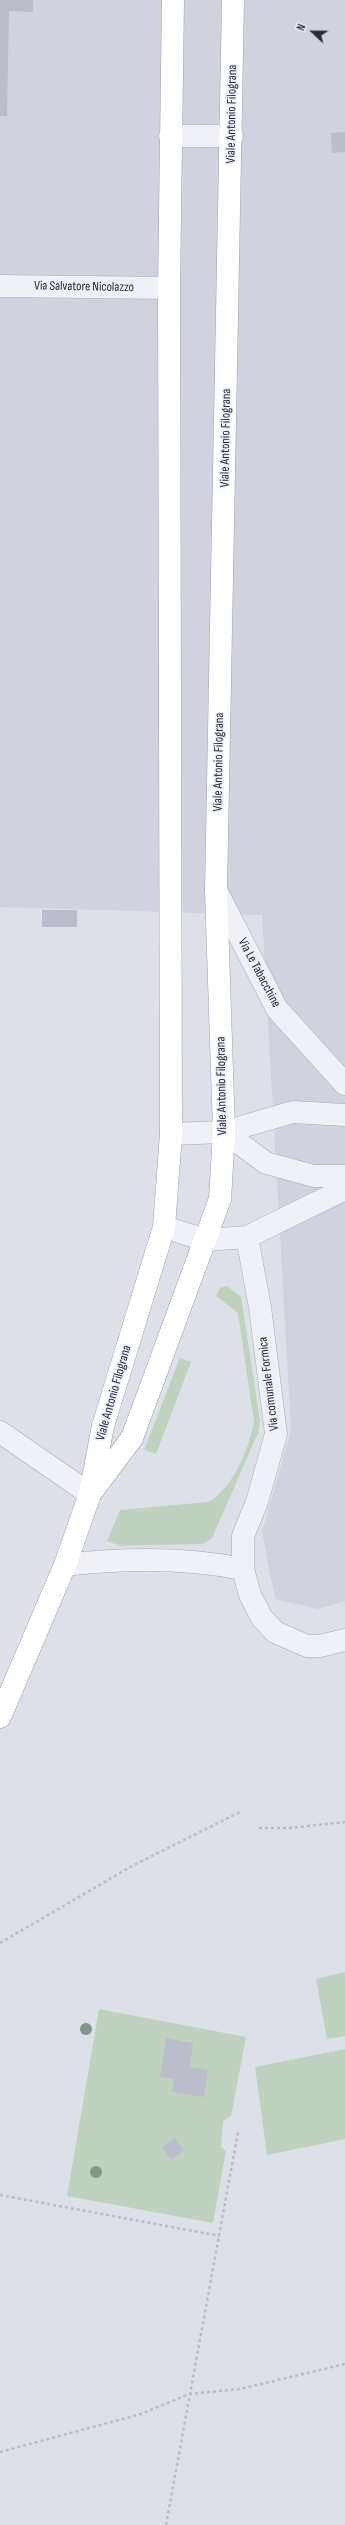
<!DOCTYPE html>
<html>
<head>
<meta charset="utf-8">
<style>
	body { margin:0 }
	#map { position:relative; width:345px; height:2525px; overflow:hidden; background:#dee0e8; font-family:"Sofia Sans Condensed",sans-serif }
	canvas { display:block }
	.north { position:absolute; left:293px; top:12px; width:40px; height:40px; -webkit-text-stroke:3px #edeff5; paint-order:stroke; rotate:292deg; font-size:11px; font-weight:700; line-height:16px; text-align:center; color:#272b3e }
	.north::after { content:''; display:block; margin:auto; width:14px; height:18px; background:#272b3e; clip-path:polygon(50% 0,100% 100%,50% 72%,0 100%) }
</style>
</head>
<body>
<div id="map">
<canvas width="345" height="2525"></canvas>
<div class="north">N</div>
</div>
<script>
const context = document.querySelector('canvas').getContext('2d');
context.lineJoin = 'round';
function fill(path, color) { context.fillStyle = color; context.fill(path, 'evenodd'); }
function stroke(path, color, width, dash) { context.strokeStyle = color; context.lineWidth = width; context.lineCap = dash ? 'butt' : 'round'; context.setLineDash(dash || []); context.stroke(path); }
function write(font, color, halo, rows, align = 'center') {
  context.font = font + ' "Sofia Sans Condensed",sans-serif'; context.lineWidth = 3; context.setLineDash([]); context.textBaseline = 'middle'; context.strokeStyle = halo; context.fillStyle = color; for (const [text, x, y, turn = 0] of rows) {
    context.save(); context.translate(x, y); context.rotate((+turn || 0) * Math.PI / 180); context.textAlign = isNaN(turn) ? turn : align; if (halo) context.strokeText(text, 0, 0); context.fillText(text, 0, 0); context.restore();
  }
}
const built = new Path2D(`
	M0 0H345V1601L318 1609 275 1599 262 1532 291 1430 262 915 0 907Z`);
const green = new Path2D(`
	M227 1286 241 1297 260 1421 258 1433 212 1538 203 1544 121 1546 107 1541 120 1510 208 1502C233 1489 249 1448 254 1422L238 1313 216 1296 220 1288Z
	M180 1358 191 1362 156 1454 144 1450Z
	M345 1972V2036L327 2039 316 1979Z
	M99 2009 246 2037 231 2116 223 2121 221 2147 226 2151 213 2223 67 2196Z
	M345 2049V2139L267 2155 255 2067Z`);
const building = new Path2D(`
	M0 0H33V12L9 11 7 116H0Z
	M345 132V152L332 153 331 133Z
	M42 910H77V927H42Z
	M166 2038 193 2043 190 2067 208 2070 204 2097 172 2092 174 2079 160 2077Z
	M175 2138 184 2150 171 2160 162 2147Z`);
const path = new Path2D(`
	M259 1828H289L345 1822
	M0 1943 132 1866 242 1811
	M0 2195 220 2236
	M0 2452 141 2414 189 2394 240 2389 345 2364
	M166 2525 238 2132`);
const minor = new Path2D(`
	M170 136H232
	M216 890 277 1009 345 1084
	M224 1132 266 1163 314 1176H345
	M171 1134 224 1132 293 1112 345 1115
	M164 1227 205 1240 247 1237 345 1189
	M247 1237 260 1307 276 1434 257 1502 243 1536V1569L250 1595 262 1618 275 1632 307 1646H320L345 1640
	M0 1432 90 1494
	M65 1565C125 1558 183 1557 243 1569`);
const tertiary = new Path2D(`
	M0 286 169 288`);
const primary = new Path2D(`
	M93 1490 132 1438 220 1199 224 1132 216 890 233 0
	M0 1717 65 1565 90 1494 103 1426 164 1227 171 1134 169 288 173 0`);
const trees = [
	[86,2029],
	[96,2172]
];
const streetNames = [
	["Viale Antonio Filograna",232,114,-89],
	["Via Salvatore Nicolazzo",84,287,1],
	["Viale Antonio Filograna",226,438,-89],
	["Viale Antonio Filograna",219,762,-89],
	["Via Le Tabacchine",259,973,62],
	["Viale Antonio Filograna",222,1086,-91],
	["Via comunale Formica",269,1384,-97],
	["Viale Antonio Filograna",114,1393,-74]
];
fill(built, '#d0d2dd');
fill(green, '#c0d2bf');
fill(building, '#bbbeca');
stroke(minor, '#a7aab5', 23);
stroke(tertiary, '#a7aab5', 23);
stroke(primary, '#9da2b3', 23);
stroke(path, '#bcbec6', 2.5, [3, 3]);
stroke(minor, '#f0f1f6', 22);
stroke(tertiary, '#f0f1f6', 22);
stroke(primary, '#fff', 22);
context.fillStyle = '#819685';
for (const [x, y] of trees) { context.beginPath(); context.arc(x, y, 6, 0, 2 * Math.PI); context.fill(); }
write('13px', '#272b3e', '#edeff5', streetNames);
</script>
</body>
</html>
